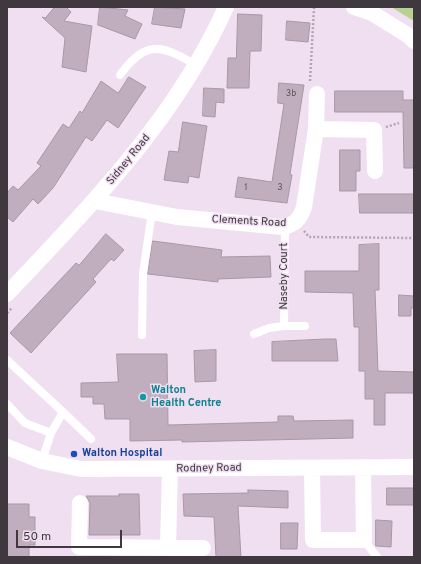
<!DOCTYPE html>
<html>
<head>
<meta charset="utf-8">
<style>
	body { margin:0 }
	#map { position:relative; width:421px; height:564px; overflow:hidden; background:#f0dff1; font-family:Overpass,sans-serif }
	canvas { display:block }
	.frame { position:absolute; inset:0; border:8px solid #3f383f; pointer-events:none }
	.scale { position:absolute; left:16px; top:530px; width:106px; height:18px; box-sizing:border-box; border:2px solid #3f383f; border-top:0; padding-left:5px; font-size:12px; line-height:14px; white-space:nowrap; color:#3f383f; -webkit-text-stroke:3px #f0dff1; paint-order:stroke }
</style>
</head>
<body>
<div id="map">
<canvas width="421" height="564"></canvas>
<div class="frame"></div>
<div class="scale">50 m</div>
</div>
<script>
const context = document.querySelector('canvas').getContext('2d');
context.lineJoin = 'round';
function fill(path, color) { context.fillStyle = color; context.fill(path, 'evenodd'); }
function stroke(path, color, width, dash) { context.strokeStyle = color; context.lineWidth = width; context.lineCap = dash ? 'butt' : 'round'; context.setLineDash(dash || []); context.stroke(path); }
function write(font, color, halo, rows, align = 'center') {
  context.font = font + ' Overpass,sans-serif'; context.lineWidth = 3; context.setLineDash([]); context.textBaseline = 'middle'; context.strokeStyle = halo; context.fillStyle = color; for (const [text, x, y, turn = 0] of rows) {
    context.save(); context.translate(x, y); context.rotate((+turn || 0) * Math.PI / 180); context.textAlign = isNaN(turn) ? turn : align; if (halo) context.strokeText(text, 0, 0); context.fillText(text, 0, 0); context.restore();
  }
}
const green = new Path2D(`
	M391 7H414V21Z`);
const building = new Path2D(`
	M55 7H66L71 12 64 21 92 26 86 72 62 67 65 38 42 17 45 18Z
	M100 7 128 10 125 16 142 24 135 39 98 25Z
	M155 7 185 9 181 28 152 24Z
	M238 14 262 15 261 51H250L249 88H227L228 58H236Z
	M287 21 310 23 308 42 286 40Z
	M129 77 146 87 118 128 107 120 92 141 86 137 53 188 38 204 33 199 13 222 7 217V193L13 186 18 190 41 166 37 163 63 124 69 128 80 111 82 113 101 81 118 93Z
	M279 83 304 85 290 174 292 175 287 203 235 197 238 177 272 182 284 104 278 103Z
	M204 88 224 89V103L216 102 215 117 203 116Z
	M335 91H403V100H414V168H404L403 112H335Z
	M183 122 207 126 199 178 189 176 188 183 164 180 169 151 178 152Z
	M340 150H360V171H356V191H340Z
	M359 194H414V213H360Z
	M106 234 124 250 114 261 111 259 93 279 96 282 31 353 10 333 76 263 79 265Z
	M153 241 222 250 221 257 270 256 271 277 218 279V282L148 274Z
	M379 244V290H375L378 371 414 372V393H385V425H374V399H365V371H359V327H354L353 293 305 292V271H359V245Z
	M399 295 414 296V308H411V316H399Z
	M325 339H336L338 361H272V342Z
	M216 350V381L195 382 194 351Z
	M117 354H167L168 425 278 422V416H293L294 421 353 420V438L182 442V440L130 441V419H105L104 404H93V397H81V383L118 382Z
	M387 488H414V505H387Z
	M248 490 288 491V508L238 506 241 557H216L214 517 184 516 183 494 248 493Z
	M119 494H139L140 535H89L90 503 86 496H119Z
	M7 504H29V517H35V545H29V557H7Z
	M376 520 392 521 391 547 376 546Z
	M281 523H298L297 549H281Z`);
const path = new Path2D(`
	M310 81 314 8
	M386 127 399 123
	M304 231 309 237 414 238
	M7 313 12 308`);
const service = new Path2D(`
	M120 75C146 39 162 45 196 65
	M285 226 284 326H305
	M254 334 269 328 284 326
	M142 335 143 273 152 212
	M7 360 63 412 51 433
	M7 404 25 423 51 433 42 461
	M63 412 91 439
	M364 540 377 557`);
const minor = new Path2D(`
	M354 7 372 13 409 36 414 41
	M316 129 374 130 375 171
	M95 201 177 217 282 227C295 225 300 219 304 207L316 129 317 94
	M7 294C90 206 176 119 226 7
	M7 447 42 461 81 469 414 467
	M312 468 313 540H364L363 468
	M80 503 79 547 203 548
	M168 548 170 469`);
const markers = [
	[143,397,4,"#0f9aa8"],
	[74,454,4,"#1a4fb4"]
];
const numberNames = [
	["3b",291,94],
	["1",246,188],
	["3",280,188]
];
const streetNames = [
	["Sidney Road",129,160,-51],
	["Clements Road",249,222,3],
	["Naseby Court",285,276,-90],
	["Rodney Road",209,469,-1]
];
const cultureNames = [
	["Walton",151,391],
	["Health Centre",151,404]
];
const transitNames = [
	["Walton Hospital",82,454]
];
fill(green, '#b9d190');
fill(building, '#c0aebf');
stroke(building, '#a897a8', 1);
stroke(path, '#b2a5b3', 2.5, [2, 2]);
stroke(service, '#fff', 8);
stroke(minor, '#fff', 16);
for (const [x, y, r, color] of markers) { const dot = new Path2D(); dot.arc(x, y, r, 0, 2 * Math.PI); context.fillStyle = color; context.fill(dot); stroke(dot, '#f0dff1', 1.5); }
write('9px', '#5f565f', null, numberNames);
write('11px', '#3f383f', '#f0dff1', streetNames);
write('bold 11px', '#0d838f', '#f0dff1', cultureNames, 'left');
write('bold 11px', '#164399', '#f0dff1', transitNames, 'left');
</script>
</body>
</html>
